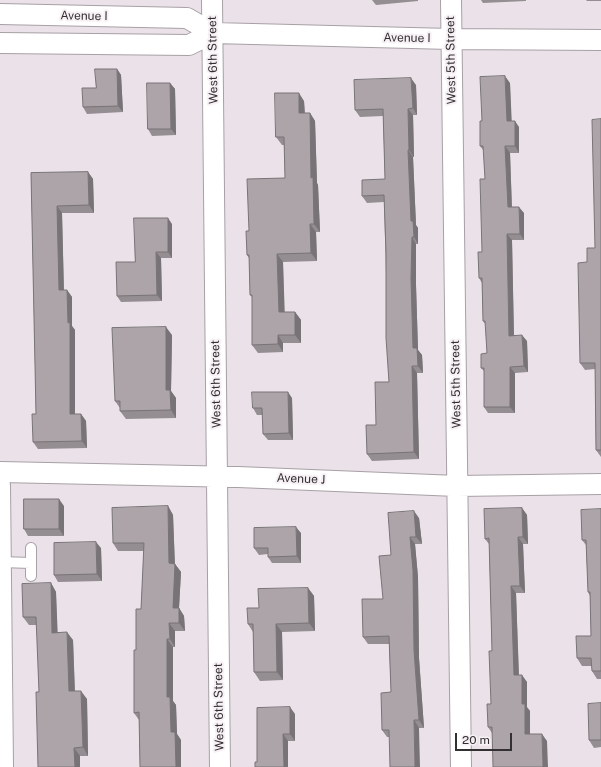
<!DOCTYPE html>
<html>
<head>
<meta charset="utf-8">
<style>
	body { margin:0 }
	#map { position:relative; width:601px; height:767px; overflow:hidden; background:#eae2e8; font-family:"Public Sans",sans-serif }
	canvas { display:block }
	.scale { position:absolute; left:455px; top:733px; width:57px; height:18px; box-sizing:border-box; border:2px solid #333032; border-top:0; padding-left:5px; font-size:12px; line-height:14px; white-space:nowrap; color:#333032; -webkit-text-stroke:3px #f7f0f5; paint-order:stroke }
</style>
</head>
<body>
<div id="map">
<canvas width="601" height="767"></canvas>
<div class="scale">20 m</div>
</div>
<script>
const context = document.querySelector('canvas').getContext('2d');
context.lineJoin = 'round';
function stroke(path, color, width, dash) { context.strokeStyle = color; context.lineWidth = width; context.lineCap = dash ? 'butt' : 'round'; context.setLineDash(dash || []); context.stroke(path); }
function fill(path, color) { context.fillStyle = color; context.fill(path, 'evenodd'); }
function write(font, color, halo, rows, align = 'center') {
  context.font = font + ' "Public Sans",sans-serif'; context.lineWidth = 4; context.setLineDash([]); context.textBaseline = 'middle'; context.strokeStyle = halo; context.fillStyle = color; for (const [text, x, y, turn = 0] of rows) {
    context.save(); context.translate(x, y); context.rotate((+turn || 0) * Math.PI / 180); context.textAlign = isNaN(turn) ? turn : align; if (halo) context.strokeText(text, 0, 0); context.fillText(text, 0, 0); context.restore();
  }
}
const lane = new Path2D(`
	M1 562 31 563
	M31 576V548`);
const street = new Path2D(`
	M212 0 220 767
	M451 0 461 767
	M0 14 187 18 213 33
	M0 43 189 45 213 33 451 39 601 40
	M0 472 238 477 457 486 601 484
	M0 485 3 767`);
const wall = new Path2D(`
	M372 0H418V1L376 5Z
	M481 0H526V1L483 3Z
	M586 0H601V1H587Z
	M117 69 121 75 123 112 87 114 83 107 96 88Z
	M170 83 175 89 176 135 152 136 148 129Z
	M510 83 511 121 519 127V153H510L512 207 524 213V240H512L514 335 527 341 528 372 515 373V413H488L484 407V371L481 368 487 353 486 325 483 321 482 283 479 278 482 252 485 179 484 151 480 146 482 121Z
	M416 85 417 115H413L414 157H413L416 225 418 228V244H416V285L418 350 422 355 423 373H417L419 459 372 461 367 454 389 382 384 202 367 203 362 196 385 179 383 116 360 117 355 110Z
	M304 101 305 113H310L315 121 317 183 318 185 320 232H316L317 261 283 262 284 312H295L301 320V343H283V352L258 353 252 345V297L250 295 249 258 247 255 249 231 285 178 284 145H282L276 137Z
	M601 119V457L596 450 595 369 585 370 580 363 587 262 595 248Z
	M88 172 93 179 94 213H62L64 290H67L72 297V326L75 330V414H81L86 421 87 448 38 449 33 442 36 414 31 173Z
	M172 224V258H161L162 301 121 302 117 296 135 262Z
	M172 335 171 391 176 398V418L126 419 120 411V408L115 401Z
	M292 398 293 440H268L263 434V415H257L253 408Z
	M64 506V536H28L24 529Z
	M168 506 173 515 175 564 181 572 179 608 184 616 185 631H175V647H173V701L176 705 177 734 181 740V767H140L139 720 134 713 136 650 141 609 144 551H118L113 543Z
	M522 508 527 515 528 544H523L525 593H516L519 675 527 682V708L530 711V734L547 741 492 733 488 727 491 704 492 651 489 544 485 539Z
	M601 509V679H597L592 671V666H582L577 658 591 636 590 596 588 592 586 545 582 540Z
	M419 518 422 544H415L418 577 419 658 424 728H419L389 737H387L382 730 391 692 389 644H368L363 637 383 599 391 555Z
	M301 533V563H272L268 557V554L259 555 254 548Z
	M101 548 102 581 58 582 54 575Z
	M51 583 56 592 57 632 73 640 75 691 87 699 88 756H80V767H38L39 692 37 625H29L23 617Z
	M308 588 314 596 315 631 282 632 283 680 260 681 254 672 253 632 248 624 259 608Z
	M601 703V747L594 748 589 740Z
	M295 714V741H288V767H255L257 762Z`);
const shadedWall = new Path2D(`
	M117 69 121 75 123 112 118 106Z
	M505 76 510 83 512 127 507 121Z
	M411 78 416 85 417 115 413 108Z
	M170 83 175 89 176 135 171 129Z
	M299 93 304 101 305 121 299 113Z
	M408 109 413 115 414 157 409 150Z
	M310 113 315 121 317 183 318 185 320 232 314 224 311 178Z
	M515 121 519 127V153L515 146Z
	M505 146 510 153 512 213 508 207Z
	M408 150 413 157 416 225 418 228V244L414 237 411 221Z
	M88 172 93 179 94 213 89 205Z
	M57 206 62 213 64 297 59 290Z
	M519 207 524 213V240L520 234Z
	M168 218 172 224V258L168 252Z
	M310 224 316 232 317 261 311 253Z
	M507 234 512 240 514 342 509 336Z
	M412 237 416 244V285L418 350 422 355 423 373 418 366 413 348 411 278Z
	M156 252 161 258 162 301 157 295Z
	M277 254 283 262 285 320 279 312Z
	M67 290 72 297V326L75 330V421L70 414Z
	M295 312 301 320V343L295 335Z
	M166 327 172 335 171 391 176 398V418L171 410 166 390Z
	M278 335 283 343V352L278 344Z
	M522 335 527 341 528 372 524 366Z
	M412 366 417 373 419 459 414 452Z
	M510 367 515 373V413L510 407Z
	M288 392 292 398 293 440 289 433Z
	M81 414 86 421 87 448 82 441Z
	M59 499 64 506V536L59 529Z
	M168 506 173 515 175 570V564L181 572 179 608 184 616 185 631 179 623 173 608 169 563Z
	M522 508 527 515 528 544 523 537Z
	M414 511 419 518 422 544 416 537Z
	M296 527 301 533V563L297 556Z
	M410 537 415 544 418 577 419 658 424 728 419 720 414 650Z
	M518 537 523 544 525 593 520 586Z
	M96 542 101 548 102 581 97 574Z
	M51 583 56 592 58 641 52 633Z
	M511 586 516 593 519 682 514 675Z
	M308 588 314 596 315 631 309 623Z
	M169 623 175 631V647L170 639Z
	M276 624 282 632 283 680 277 672Z
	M67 632 73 640 75 699 69 691Z
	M167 639 173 647V701L176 705 177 734 181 740V767H176L167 697Z
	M522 675 527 682V707L530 711V741L525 734 522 704Z
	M81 691 87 699 88 756 83 747Z
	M290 707 295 714V741L290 734Z
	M414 720 419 728 420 767H415Z
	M283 734 288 741V767H284Z
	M542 734 547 741 548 767H543Z
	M74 748 80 756V767H75Z`);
const building = new Path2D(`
	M95 69H117L118 106 83 107 82 88H96Z
	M505 76 507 121H515V146H505L508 207H519L520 234H507L509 336 522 335 524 366 510 367V407H484V368H481V354L487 353 485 321H483L482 278H479L478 252H482L480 179H485L483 146H480V121H482L480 77Z
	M411 78 413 108 408 109 409 150H408L411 221H413L414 237H412L411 278 413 348H417L418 366H412L414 452 367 454 366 425H376L375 382H389L386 338V252L384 195 362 196V180L385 179 383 109 355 110 354 80Z
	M147 83H170L171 129H148Z
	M275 93H299V113H310L311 178 313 177 314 224H310L311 253 277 254 279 312H295V335H278V344L252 345V295H250L249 255H247L246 231H249L247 179 285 178 284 137H276Z
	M601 119V450H596L595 363H580L578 263 587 262V248H595L592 120Z
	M88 172 89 205 57 206 59 290H67L68 323 70 322V414H81L82 441 33 442 32 414H36L31 173Z
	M134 218H168V252H156L157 295 117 296 116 262H135Z
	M166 327V390H170L171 410 120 411V401H115L112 328Z
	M252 392H288L289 433 263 434 262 408H253Z
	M24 499H59V529H24Z
	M168 506 169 563 175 564 173 608H179V623H169L170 639H167V697H170L171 732H175L176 767H140L139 712 134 713V650H136V609H141L144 543H113L112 508Z
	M522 508 523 537H518L520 586H511L514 675H522V704H525V734H542L543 767H493L492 727H488L487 704H491L489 651H492L489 538 485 539 484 509Z
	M601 509V671H592L591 658H577L576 636H591L590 592H588L586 540H582L581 510Z
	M414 511 416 537H410L413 570 414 650 419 720H414L415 767H390L389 730H382L381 693 391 692 389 636 363 637 362 599H383L379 556 391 555 388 513Z
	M296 527 297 556 268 557V548H254V528Z
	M96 542 97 574 54 575V543Z
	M51 583 52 633 67 632 69 691H81L83 747 74 748 75 767H38L36 692H39L36 617H23L22 584Z
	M308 588 309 623 276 624 277 672H254L253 624H248L247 608H259L258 589Z
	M601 703V740H589L588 704Z
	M290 707V734H283L284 767H255V762H257V708Z`);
const streetNames = [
	["Avenue I",84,16,1],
	["Avenue I",407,38,1],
	["West 6th Street",213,60,-91],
	["West 5th Street",451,60,-91],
	["West 6th Street",216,384,-91],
	["West 5th Street",456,384,-91],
	["Avenue J",301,479,2],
	["West 6th Street",219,707,-91]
];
stroke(lane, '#a7a0a5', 12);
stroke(street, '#a7a0a5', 22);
stroke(lane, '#fff', 10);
stroke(street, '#fff', 20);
fill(wall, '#948d91');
fill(shadedWall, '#787376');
fill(building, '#aca4a9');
stroke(building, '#787376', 1);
write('12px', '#333032', '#f7f0f5', streetNames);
</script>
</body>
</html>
